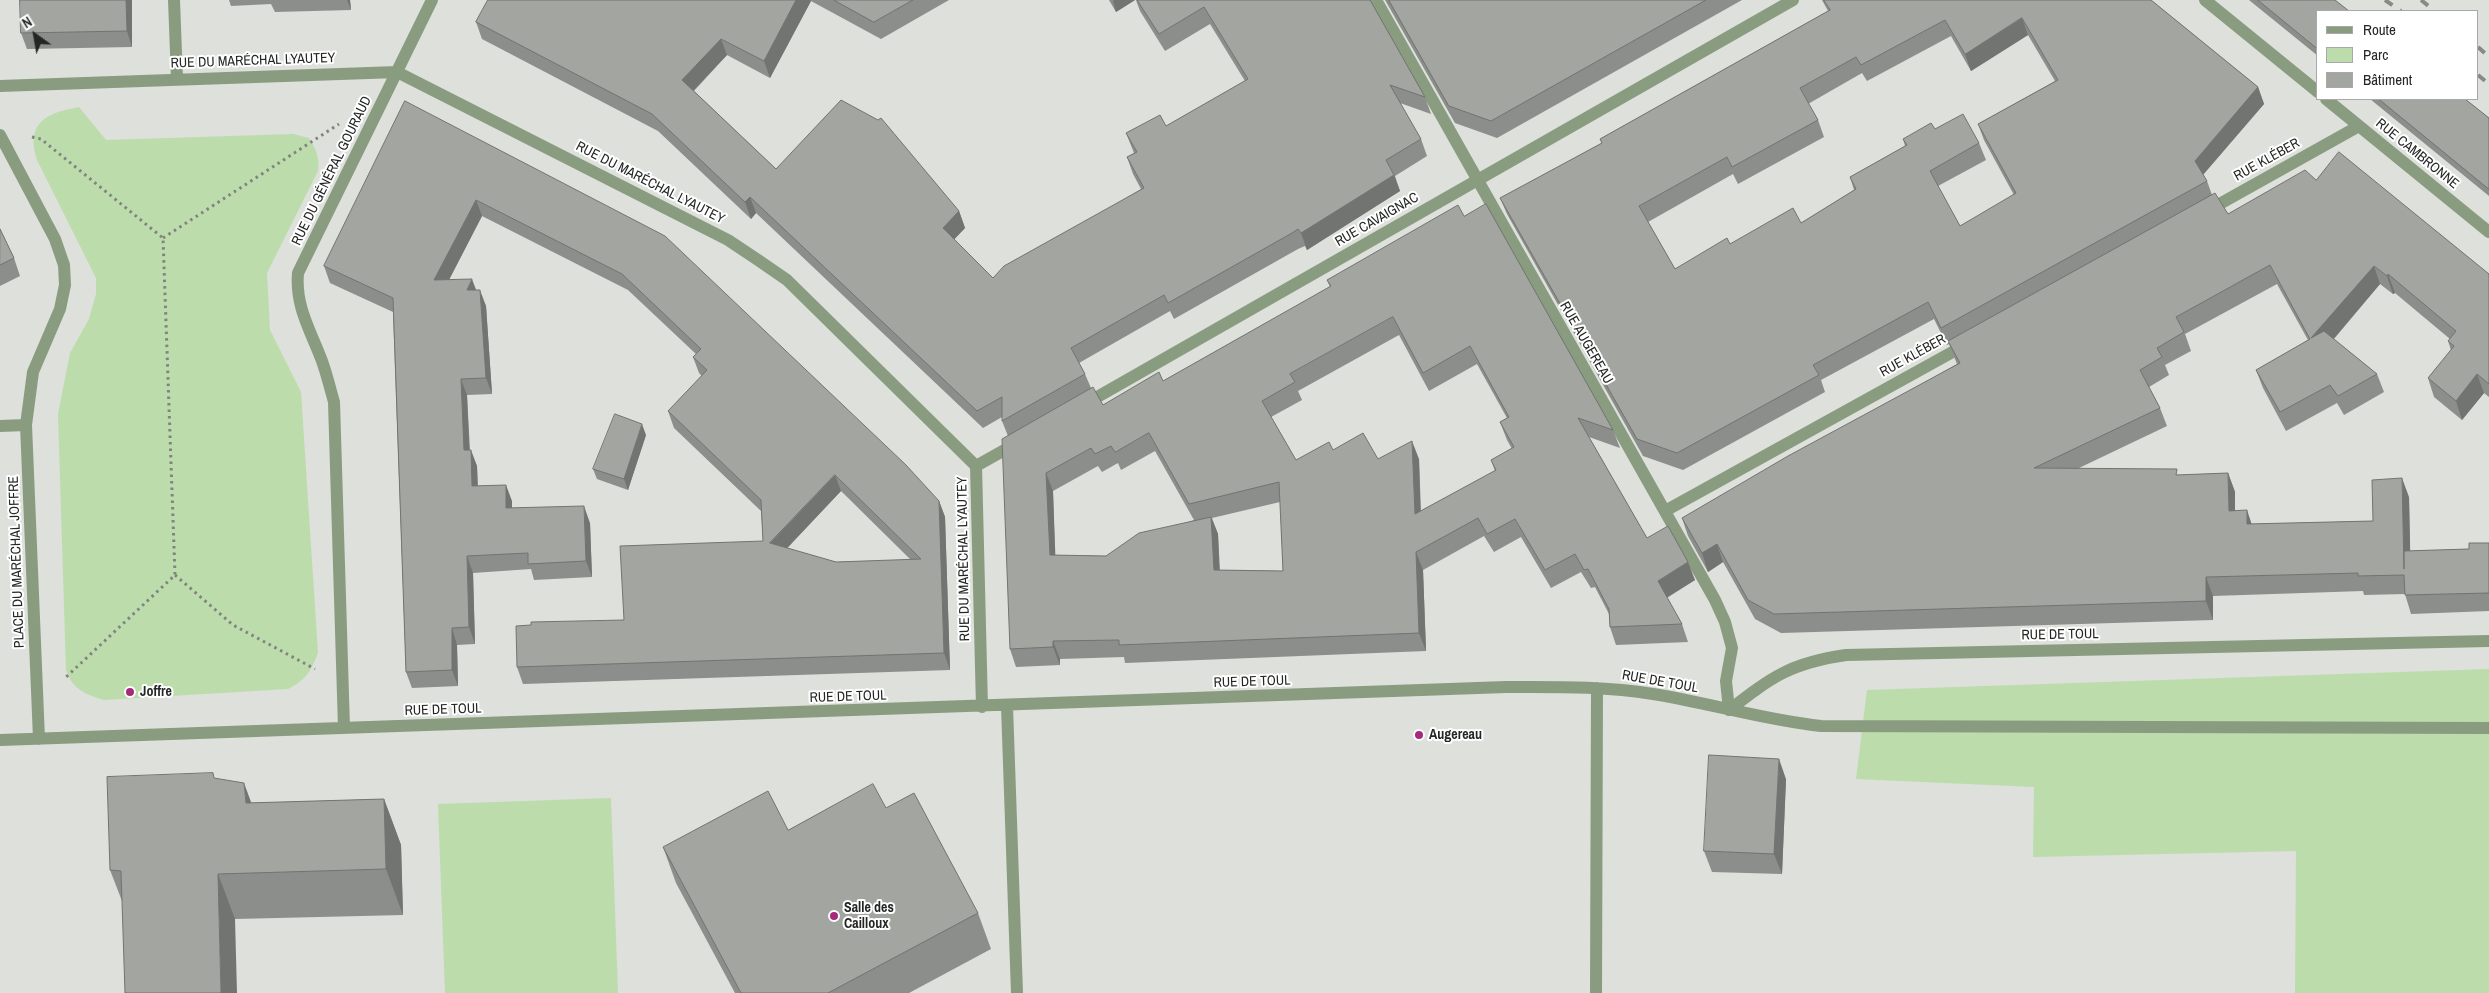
<!DOCTYPE html>
<html>
<head>
<meta charset="utf-8">
<style>
	body { margin:0 }
	#map { position:relative; width:2489px; height:993px; overflow:hidden; background:#dde0db; font-family:"Archivo Narrow",sans-serif }
	canvas { display:block }
	.legend { position:absolute; left:2316px; top:10px; width:162px; height:90px; box-sizing:border-box; background:#fff; border:1px solid #a7a8a7; margin:0; padding:6px 9px; list-style:none; font-size:15px; color:#242624 }
	.legend li { display:flex; align-items:center; gap:10px; height:25px }
	.legend b { width:25px; border:1px solid #a7a8a7 }
	.north { position:absolute; left:10px; top:10px; width:50px; height:50px; -webkit-text-stroke:4px #fff; paint-order:stroke; rotate:328deg; font-size:14px; font-weight:700; line-height:20px; text-align:center; color:#242624 }
	.north::after { content:''; display:block; margin:auto; width:18px; height:22px; background:#242624; clip-path:polygon(50% 0,100% 100%,50% 72%,0 100%) }
</style>
</head>
<body>
<div id="map">
<canvas width="2489" height="993"></canvas>
<ul class="legend">
<li><b style="height:6px;background:#899c80"></b>Route</li>
<li><b style="height:14px;background:#bcdcac"></b>Parc</li>
<li><b style="height:14px;background:#a2a5a0"></b>Bâtiment</li>
</ul>
<div class="north">N</div>
</div>
<script>
const context = document.querySelector('canvas').getContext('2d');
context.lineJoin = 'round';
function fill(path, color) { context.fillStyle = color; context.fill(path, 'evenodd'); }
function stroke(path, color, width, dash) { context.strokeStyle = color; context.lineWidth = width; context.lineCap = dash ? 'butt' : 'round'; context.setLineDash(dash || []); context.stroke(path); }
function write(font, color, halo, rows, align = 'center') {
  context.font = font + ' "Archivo Narrow",sans-serif'; context.lineWidth = 4; context.setLineDash([]); context.textBaseline = 'middle'; context.strokeStyle = halo; context.fillStyle = color; for (const [text, x, y, turn = 0] of rows) {
    context.save(); context.translate(x, y); context.rotate((+turn || 0) * Math.PI / 180); context.textAlign = isNaN(turn) ? turn : align; if (halo) context.strokeText(text, 0, 0); context.fillText(text, 0, 0); context.restore();
  }
}
const green = new Path2D(`
	M79 107 106 140 293 134 309 138C316 149 320 158 318 171L267 273 270 330 301 392 318 653C311 671 306 680 288 689L104 700C85 694 73 690 66 670L58 414 70 353 89 319 96 294V278L37 160C25 123 46 113 79 107Z
	M2489 669V993H2295L2296 851 2033 857 2034 787 1856 779 1867 690Z
	M611 798 618 993H445L438 804Z`);
const path = new Path2D(`
	M32 137 41 139 163 238 175 575 64 679
	M163 238 339 124
	M175 575 233 625 315 669`);
const minor = new Path2D(`
	M174 0 177 79
	M1376 0 1715 600 1725 622 1732 648 1726 681 1729 710
	M2205 0 2318 92
	M0 86 397 72 728 240 758 260 787 280 976 466 982 707
	M2326 99 2489 232
	M0 135 55 239 64 265 65 285 60 309 33 372 26 425 39 739
	M2207 211 2359 126
	M1085 404 1793 0
	M0 426 26 425
	M976 466 1017 443
	M1665 511 1967 344
	M1007 706 1017 993
	M1729 710C1772 677 1790 663 1846 655L2489 641
	M344 728 334 402C330 388 327 375 322 361 311 331 295 307 298 273L432 0
	M0 740 1506 687C1556 687 1604 686 1653 694 1710 703 1764 720 1821 726L2489 728
	M1596 993 1597 688`);
const rail = new Path2D(`
	M2385 0 2401 11
	M2421 0 2435 11
	M2478 47 2489 57
	M2478 75 2489 84`);
const wall = new Path2D(`
	M132 0V47L27 49 21 33Z
	M229 0H350L351 10 275 12 271 4 231 6Z
	M488 0H949L881 39 811 1 770 78 727 55 694 91 776 169 959 211 965 228 954 239 993 278 1141 189 1133 174 1127 157 1134 153 1126 133 1166 126 1245 81 1210 24 1165 51 1140 11 1136 0H1370L1425 97 1431 114 1400 103 1421 139 1427 156 1395 176 1400 191 1307 250 1305 246 1298 249 1174 319 1170 311 1079 363 1085 374 1091 388 1103 405 1163 381 1330 287 1327 280 1464 216 1613 430 1620 448 1589 437 1647 538 1695 580 1667 598 1682 624 1688 642 1616 645 1610 627 1609 614 1595 587 1591 588 1581 572 1551 588 1521 537 1494 552 1484 536 1423 570 1426 651 1125 663 1124 657 1060 659V665L1016 667 1010 649 1008 436 1002 421V417L983 428 756 213 751 219 658 131 482 39 476 22ZM1399 335 1429 391 1477 364 1507 418 1500 422 1507 440 1512 449 1491 460 1495 471 1421 511 1419 459H1378L1333 450 1296 460 1271 417 1302 400 1298 391ZM1155 451 1194 520 1106 556 1055 555 1053 491 1098 466 1102 472 1118 463 1121 470ZM1280 502 1283 571 1220 570 1218 534 1212 518Z
	M1109 0H1135L1116 12Z
	M1385 0H1742L1497 138 1455 123Z
	M1822 0H2151L2258 87 2264 104 2203 175 2207 181 2212 195 2228 214 2316 180 2489 274V397L2484 393 2462 420 2434 397 2428 378 2451 350 2448 341 2450 339 2395 293 2393 294 2380 284 2334 339 2377 374 2384 392 2344 415 2337 403 2286 431 2263 388 2256 370 2308 340 2277 284 2185 334 2191 351 2165 365 2169 375 2149 387 2160 408 2167 426 2079 468 2179 475 2228 473 2235 492V510L2252 524 2373 521 2409 497 2410 551 2469 549 2489 543V611L2411 614 2405 594 2364 595 2363 591 2213 596V620L1781 633 1755 619 1723 562 1708 572 1688 536 1682 518 1957 364 1949 344 1947 345 1934 319 1821 380 1825 392 1683 470 1643 456 1507 214 1500 198 1602 143 1600 139 1828 11ZM2028 35 2055 81 1978 124 1984 140 2014 195 1960 226 1938 186 1986 160 1979 143 1935 129 1903 139 1905 146 1850 177 1854 190 1801 223 1730 244 1675 269 1648 222 1733 174 1738 184 1824 137 1818 120 1808 104 1862 73 1867 81 1951 36 1971 71Z
	M2249 0H2335L2318 11V56Z
	M2370 99H2465L2489 118V196Z
	M405 101 939 501 945 517 950 670 523 684 517 667 624 620 763 541 761 511 674 428 668 411 702 376 699 373 693 357 696 354 628 290 482 216 449 280 476 290 486 306 492 394 467 395 470 450 477 466 478 486 512 501V508L590 523 592 577 534 580 531 569 473 573 475 644 457 645 458 686 412 688 406 672 393 312 330 283 324 266ZM841 491 911 560 836 562 787 548Z
	M0 229 14 258 20 276 0 286Z
	M646 435 628 490 597 479 593 469Z
	M215 779 251 803 384 799 401 845 403 915 235 919 122 901 110 870Z
	M1786 779 1782 874 1712 872 1704 851Z
	M886 808 978 913 991 949 909 993H735L676 883 663 847 788 830Z`);
const shadedWall = new Path2D(`
	M126 0H132V47L127 31Z
	M347 0H350L351 10Z
	M796 0H810L811 1 770 78 764 61Z
	M1114 0H1135L1116 12 1113 1Z
	M2022 18 2028 35 1971 71 1965 54Z
	M721 39 727 55 688 96 682 80Z
	M2258 87 2264 104 2201 177 2195 161Z
	M1394 175 1400 191 1307 250 1301 233Z
	M750 197 756 213 751 219 745 202Z
	M476 200 482 216 440 297 434 280Z
	M959 211 965 228 949 245 943 228Z
	M2374 266 2380 284 2318 357 2311 338Z
	M2388 274 2395 293 2393 294 2387 276Z
	M472 279 478 295 467 290Z
	M480 290 486 306 492 394 486 378Z
	M2477 374 2484 393 2462 420 2456 401Z
	M461 379 467 395 470 466 464 450Z
	M642 424 646 435 628 490 624 479Z
	M1412 441 1419 459 1421 532 1415 514Z
	M471 450 477 466 478 502 472 486Z
	M1046 473 1053 491 1056 573 1050 555Z
	M2228 473 2235 492V529L2229 511Z
	M835 475 841 491 776 560 770 543Z
	M2402 478 2409 497 2411 588 2404 569Z
	M506 485 512 501V524L506 508Z
	M939 501 945 517 950 670 944 653Z
	M584 506 590 523 592 577 586 561Z
	M2247 510 2253 528 2247 524Z
	M1211 517 1218 534 1220 588 1214 570Z
	M1717 544 1723 562 1708 572 1702 553Z
	M1416 552 1423 570 1426 651 1419 633Z
	M467 556 473 573 475 644 469 627Z
	M1688 562 1695 580 1664 599 1658 581Z
	M2206 577 2213 596V620L2206 601Z
	M452 628 457 645 458 686 452 670Z
	M1053 641 1060 659V665L1053 647Z
	M1779 759 1786 779 1782 874 1774 854Z
	M244 783 261 829 246 803Z
	M384 799 401 845 403 915 386 869Z
	M218 874 235 919 237 993H221Z`);
const building = new Path2D(`
	M20 0H126L127 31 21 33Z
	M488 0H796L764 61 721 39 682 80 776 169 841 100 878 120 881 118 959 211 943 228 993 278 1004 266 1144 188 1127 157 1137 152 1126 133 1160 115 1166 126 1248 79 1204 7 1159 34 1137 0H1370L1425 97 1390 85 1421 139 1386 160 1394 175 1301 233 1298 229 1292 233 1168 303 1164 295 1071 348 1085 374 1002 421V397L977 411 750 197 745 202 652 114 476 22Z
	M834 0H913L874 22Z
	M1389 0H1706L1491 121 1449 106Z
	M1824 0H2151L2258 87 2195 161 2207 181 1941 328 1928 302 1813 365 1819 375 1677 453 1637 439 1500 198 1602 143 1600 139 1830 10ZM2022 18 2058 80 1978 124 2016 193 1960 226 1930 171 1979 143 1963 114 1935 129 1931 123 1903 139 1907 145 1850 177 1856 189 1801 223 1793 208 1730 244 1727 238 1675 269 1639 206 1727 157 1732 167 1818 120 1800 88 1856 57 1861 65 1945 20 1965 54Z
	M2258 0H2335L2349 11H2318V49Z
	M2379 99H2465L2489 118V189Z
	M405 101 665 236 906 465 939 501 944 653 517 667 516 626 531 625V622L624 620 620 546 763 541 761 500 668 411 707 370 693 357 701 349 622 274 476 200 434 280 472 279 467 290H480L486 378 461 379 464 450H471L472 486 506 485V508L584 506 586 561 528 564V553L467 556 469 627 452 628V670L406 672 393 298 324 266ZM835 475 921 559 836 562 770 543Z
	M2339 152 2489 274V384L2477 374 2456 401 2428 378 2454 346 2448 341 2456 331 2388 274 2387 276 2374 266 2311 338 2324 331 2377 374 2338 396 2330 385 2280 412 2256 370 2310 339 2270 265 2176 317 2184 332 2157 348 2162 357 2140 370 2160 408 2034 468 2177 469 2176 475 2228 473 2229 511 2247 510V524L2373 521 2372 480 2402 478 2404 569V551L2469 549V543H2489V593L2405 595 2404 575 2358 576V573L2206 577V601L1774 614 1748 600 1717 544 1702 553 1682 518 1788 456 1960 363 1948 341 2215 193 2228 214 2305 170 2316 180Z
	M1486 204 1613 430 1578 418 1647 538 1668 526 1688 562 1658 581 1682 624 1610 627 1609 609 1588 569 1584 570 1575 554 1545 570 1515 519 1487 534 1478 518 1416 552 1419 633 1119 645V640L1053 641V647L1010 649 1002 439 1093 387 1103 405 1159 372 1163 381 1331 286 1327 280 1458 205 1464 216ZM1393 317 1423 373 1470 346 1509 417 1500 422 1514 447 1491 460 1496 470 1415 514 1412 441 1378 459 1363 433 1333 450 1329 442 1296 460 1262 401 1295 382 1290 374ZM1149 433 1189 504 1279 482 1283 571 1214 570 1211 517 1139 533 1106 556 1050 555 1046 473 1091 448 1095 454 1111 446 1115 452Z
	M0 229 14 258 0 265Z
	M615 414 642 424 624 479 593 469Z
	M1709 755 1779 759 1774 854 1704 851Z
	M213 773 214 778 244 783 246 803 384 799 386 869 218 874 221 993H125L121 871 110 870 107 777Z
	M873 784 886 808 914 793 978 913 828 993H741L663 847 768 791 788 830Z`);
const markers = [
	[130,692,5,"#a6297b"],
	[1419,735,5,"#a6297b"],
	[834,916,5,"#a6297b"]
];
const streetNames = [
	["RUE DU MARÉCHAL LYAUTEY",253,61,-2],
	["RUE CAMBRONNE",2417,154,39],
	["RUE KLÉBER",2267,160,-29],
	["RUE DU GÉNÉRAL GOURAUD",332,171,-64],
	["RUE DU MARÉCHAL LYAUTEY",650,183,27],
	["RUE CAVAIGNAC",1377,220,-30],
	["RUE AUGEREAU",1586,343,60],
	["RUE KLÉBER",1913,356,-29],
	["RUE DU MARÉCHAL LYAUTEY",964,559,-91],
	["PLACE DU MARÉCHAL JOFFRE",17,562,-92],
	["RUE DE TOUL",2060,635,-1],
	["RUE DE TOUL",1252,682,-2],
	["RUE DE TOUL",1660,682,10],
	["RUE DE TOUL",848,697,-2],
	["RUE DE TOUL",443,710,-2]
];
const poiNames = [
	["Joffre",140,692],
	["Augereau",1429,735],
	["Salle des",844,908],
	["Cailloux",844,924]
];
fill(green, '#bcdcac');
stroke(path, '#818380', 3, [2.5, 4]);
stroke(minor, '#899c80', 12);
stroke(rail, '#878a86', 4, [9, 9]);
fill(wall, '#8b8e8a');
fill(shadedWall, '#717470');
fill(building, '#a2a5a0');
stroke(building, '#717470', 1);
for (const [x, y, r, color] of markers) { const dot = new Path2D(); dot.arc(x, y, r, 0, 2 * Math.PI); context.fillStyle = color; context.fill(dot); stroke(dot, '#fff', 2); }
write('14px', '#242624', '#fff', streetNames);
write('bold 14px', '#242624', '#fff', poiNames, 'left');
</script>
</body>
</html>
